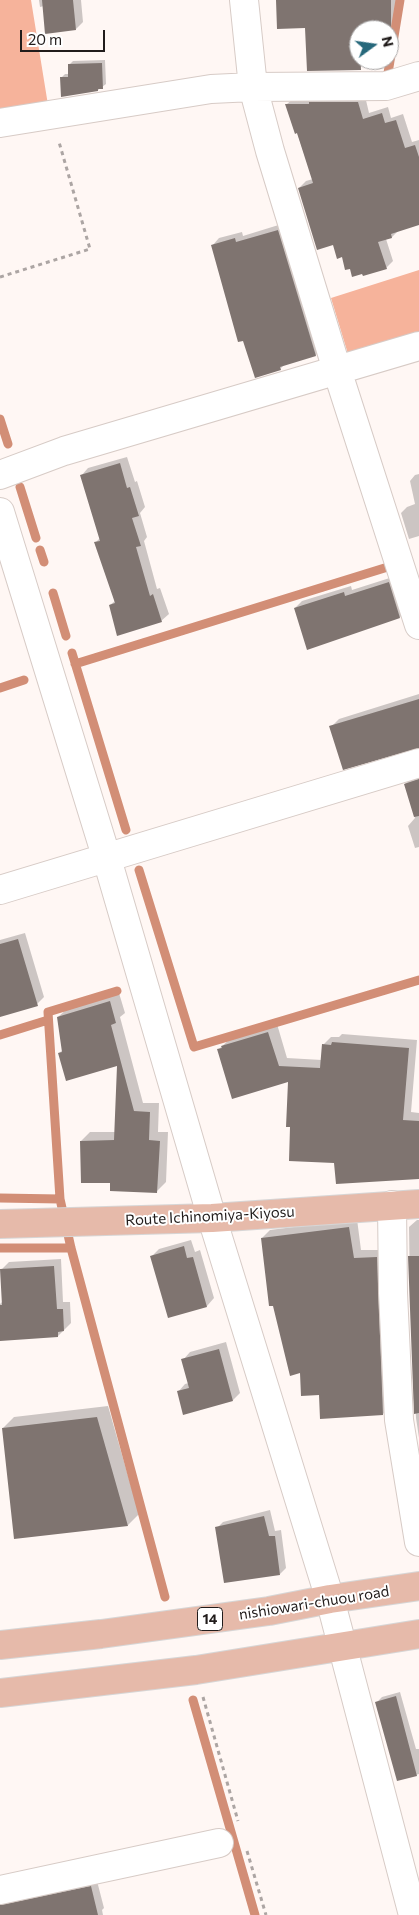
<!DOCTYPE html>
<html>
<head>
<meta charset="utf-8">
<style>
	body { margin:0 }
	#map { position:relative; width:419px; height:1915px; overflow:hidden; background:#fff7f4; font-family:Commissioner,sans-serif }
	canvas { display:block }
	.north { position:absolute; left:349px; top:20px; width:50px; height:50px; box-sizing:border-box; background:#fff; border:1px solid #a6a4a4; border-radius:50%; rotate:76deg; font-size:14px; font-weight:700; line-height:20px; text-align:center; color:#211c1b }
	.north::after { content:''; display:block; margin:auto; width:18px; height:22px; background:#26687b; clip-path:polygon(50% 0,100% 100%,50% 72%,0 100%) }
	.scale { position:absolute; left:20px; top:30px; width:85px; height:22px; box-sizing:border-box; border:2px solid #211c1b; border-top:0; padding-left:6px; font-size:15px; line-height:18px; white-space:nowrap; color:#211c1b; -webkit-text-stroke:4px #fff; paint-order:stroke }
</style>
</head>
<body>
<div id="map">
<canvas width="419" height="1915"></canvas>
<div class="north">N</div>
<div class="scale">20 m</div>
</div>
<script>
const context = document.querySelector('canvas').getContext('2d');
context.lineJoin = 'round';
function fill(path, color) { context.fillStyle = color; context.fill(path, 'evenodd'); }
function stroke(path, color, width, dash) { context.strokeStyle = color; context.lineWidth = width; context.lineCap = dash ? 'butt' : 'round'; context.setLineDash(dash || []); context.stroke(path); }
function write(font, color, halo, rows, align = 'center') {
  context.font = font + ' Commissioner,sans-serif'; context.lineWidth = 4; context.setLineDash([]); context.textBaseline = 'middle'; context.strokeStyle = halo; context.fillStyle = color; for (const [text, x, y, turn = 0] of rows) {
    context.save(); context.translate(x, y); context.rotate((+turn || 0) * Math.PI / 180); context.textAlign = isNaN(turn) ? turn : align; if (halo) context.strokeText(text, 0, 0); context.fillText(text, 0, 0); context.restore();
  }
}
const green = new Path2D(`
	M0 0H31L48 105 0 114Z
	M419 270V336L348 354 331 298Z`);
const shadow = new Path2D(`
	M39 0H81L83 22 76 29 44 6 40 7Z
	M277 0H398L395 38 389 44V30H359V60L367 61 360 68Z
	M105 60 106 84 98 90 61 78 65 74H70L69 65 73 61Z
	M365 96 369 113 388 107 391 118 403 114 412 142 419 140V224L399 230 392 237 386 239 393 261 386 268H351L299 188 306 181 313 179 287 104 294 98Z
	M285 223 323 347 316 355 286 363 280 369 244 339 212 246 219 238 242 232 243 236Z
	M127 457 135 482 137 481 145 507 140 513 147 537 144 541 157 589 160 588 169 614 161 621 110 605 115 601 95 543 100 538 81 476 88 468Z
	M419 474V536L409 539 401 513 407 507 415 504 410 481 415 475Z
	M396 576 407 610 400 617 308 648 295 608 302 601 351 586 352 590Z
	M419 694V747L331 727 339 719Z
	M419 774V847L415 848 408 826 415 818 405 784 413 776Z
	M25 933 44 997 37 1004 0 1015V940Z
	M119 993 125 1013 120 1017 143 1103H159L158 1132H168L166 1182 157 1191 111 1182 81 1141 90 1132H115L118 1064 59 1053 63 1050 58 1017 68 1008Z
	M277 1024 287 1058 322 1060 323 1045 331 1037H339L342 1034 417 1040 411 1112 419 1113V1178L336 1161 291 1126 289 1081 219 1049 231 1038Z
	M357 1219 361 1250H385L391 1406 383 1414 320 1393 301 1372 262 1238 270 1230Z
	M417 1220H419V1438L416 1418 410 1292 409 1227Z
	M191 1240 195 1252 200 1250 214 1298 207 1306 168 1316 152 1256 159 1249Z
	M61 1259 63 1302H70L71 1323 58 1336 0 1331V1304L3 1301 2 1269 9 1262Z
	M226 1342 240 1393 233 1400 178 1392 185 1384 189 1383 183 1360 190 1352Z
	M108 1406 139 1514 128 1525 3 1428 14 1417Z
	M270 1510 275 1531 281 1530 286 1568 280 1574 217 1528 223 1522Z
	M400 1692 416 1749H419V1774L398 1780 377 1702 382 1697Z
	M97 1881 104 1908 102 1910 103 1915H6L30 1895Z`);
const stream = new Path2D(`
	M388 73 400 0
	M0 419 8 444
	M20 487 36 538
	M40 550 44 562
	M53 593 66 636
	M72 653 126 830
	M75 664 391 566
	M0 688 24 680
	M139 870 194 1047 419 980
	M0 1035 48 1020
	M0 1198 60 1199 71 1248 165 1597
	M60 1199 48 1012 117 991
	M0 1248H71
	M193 1700 255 1915`);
const building = new Path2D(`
	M42 0H73L76 30 45 34Z
	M276 0H391V34H389V30H359L361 70 307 71 305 28 277 29Z
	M102 63 103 89H98V91L61 97 60 77H68V64Z
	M309 102H358L363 119 382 113 385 123 396 120 405 148 415 145 419 157V225L391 234 392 238 378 242 387 269 363 276 362 274 352 277 350 269 345 270 342 257 337 259 333 245 317 250 298 188 313 183 297 133 295 134 285 104H309Z
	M278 230 316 356 280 367 281 370 255 378 243 341 238 342 211 245 235 238 236 242Z
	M120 463 127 488 130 487 139 516 132 518 141 546 136 547 150 596 153 594 162 622 117 636 109 605 115 603 94 542 100 541 80 475Z
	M389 582 400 618 307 650 294 608 344 592 345 596Z
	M419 699V748L343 770 329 726Z
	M419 779V816L414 817 404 784Z
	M18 939 38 1006 0 1017V944Z
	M110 1001 116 1023 111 1025 134 1111 150 1112 149 1140 160 1141 157 1193 110 1191V1183H81L80 1141 114 1140 117 1066 66 1081 58 1053 62 1052 57 1017Z
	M268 1032 279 1066 320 1068 322 1044 331 1045 332 1042 409 1048 403 1120 419 1121V1179L336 1184 334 1163 289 1161 290 1127H286L288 1082 232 1099 217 1049 222 1048 221 1046Z
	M349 1227 354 1258 377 1257 383 1415 320 1419 319 1395 301 1396 300 1373 290 1376 273 1306H269L261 1238Z
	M184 1246 187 1258 193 1257 207 1307 168 1318 150 1256Z
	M408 1256H419V1413L414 1414Z
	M54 1266 57 1309H63L64 1331 58 1332V1337L0 1341V1305H2L0 1269Z
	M219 1349 233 1401 183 1415 177 1391 189 1388 181 1359Z
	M97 1417 128 1526 14 1539 2 1428Z
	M264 1516 269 1536H275L280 1575 224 1583 215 1527Z
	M396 1696 417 1776 397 1781 375 1702Z
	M91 1886 98 1915H0V1905Z`);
const path = new Path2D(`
	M0 277 90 249 59 142
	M203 1697 238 1821
	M247 1851 266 1915`);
const minor = new Path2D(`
	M244 0 253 87 270 151 337 370 419 625
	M0 123 211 89 253 87 386 86 419 76
	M0 475 64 451 419 346
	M0 512 107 859 212 1218 330 1599 413 1915
	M0 890 419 763
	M392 1205 393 1293 399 1420 419 1542
	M0 1890 219 1843`);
const major = new Path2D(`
	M0 1224 212 1218 419 1204
	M0 1645 101 1634 269 1611 330 1599 419 1586
	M0 1693 196 1670 419 1634`);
const shields = [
	[210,1619,25]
];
const shieldNames = [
	["14",210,1619]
];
const streetNames = [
	["Route Ichinomiya-Kiyosu",210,1216,-3],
	["nishiowari-chuou road",314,1603,-9]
];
fill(green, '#f6b39b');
fill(shadow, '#0003');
stroke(stream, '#d28e76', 9);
fill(building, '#7f7470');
stroke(minor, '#d7cbc6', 30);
stroke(major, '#d7d6d6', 30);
stroke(path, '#aca5a3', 3, [4, 4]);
stroke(minor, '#fff', 28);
stroke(major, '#e6baaa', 28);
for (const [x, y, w] of shields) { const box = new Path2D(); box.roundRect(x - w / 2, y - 11.5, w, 23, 4); context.fillStyle = '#fff'; context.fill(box); stroke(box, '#211c1b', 1); }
write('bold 14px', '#211c1b', null, shieldNames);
write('15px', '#211c1b', '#fff', streetNames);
</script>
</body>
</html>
